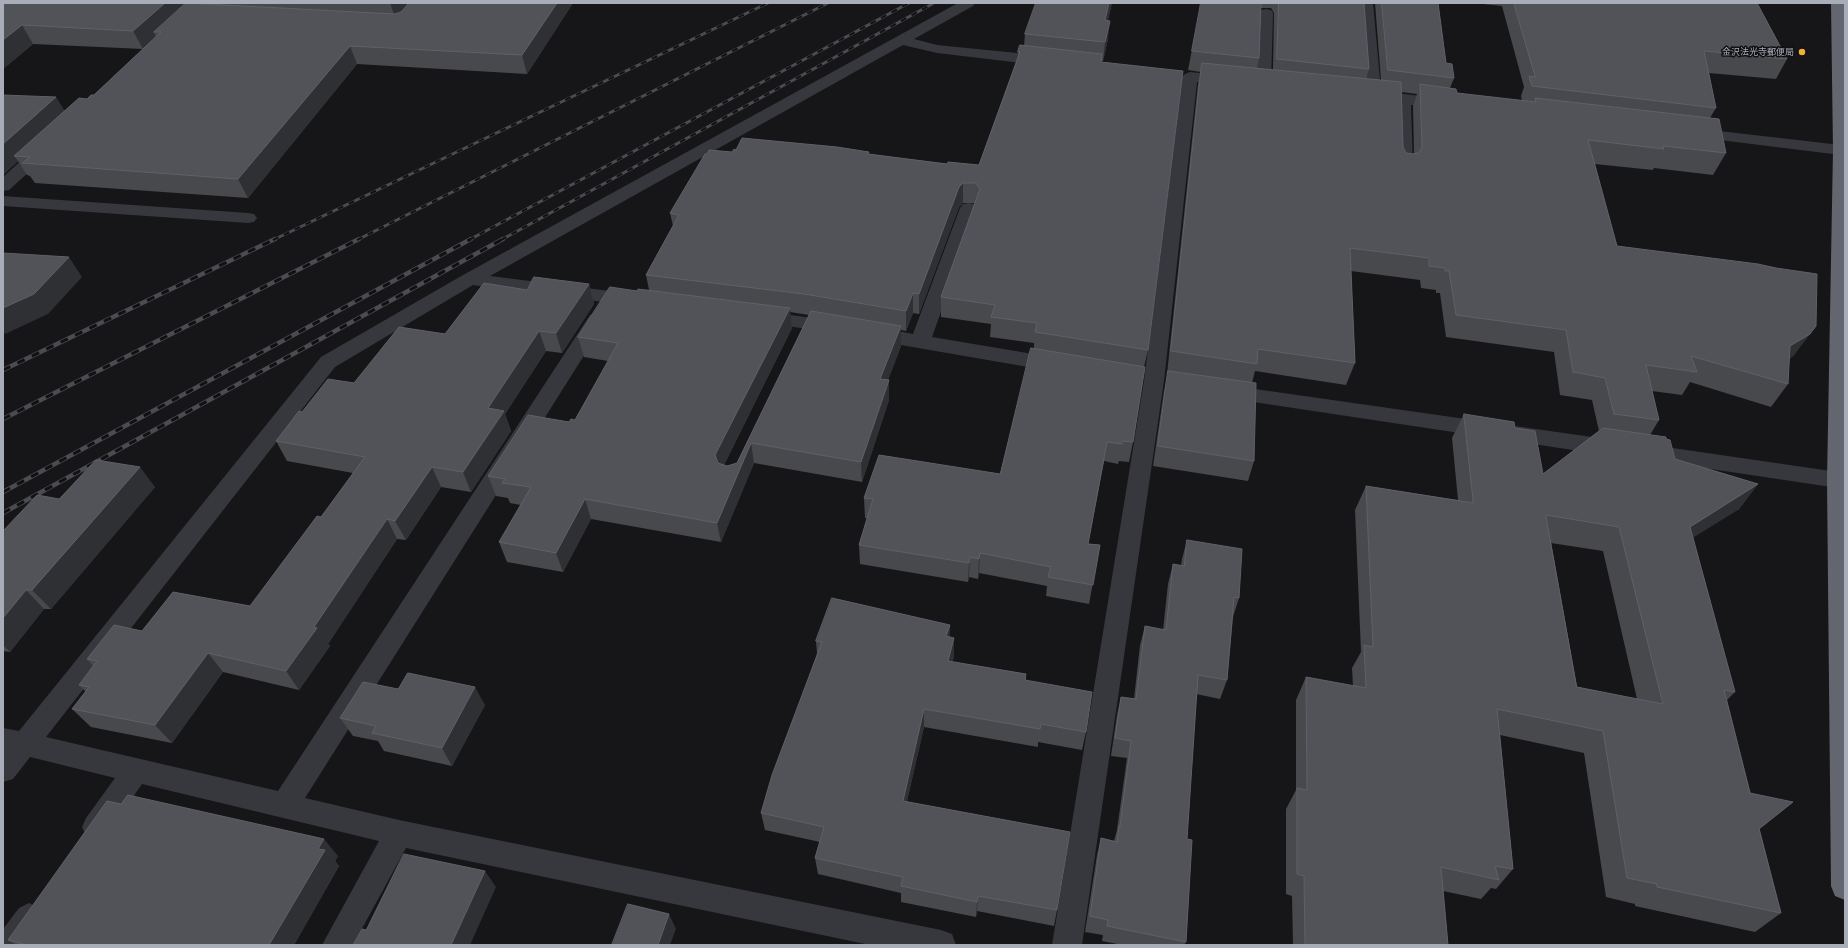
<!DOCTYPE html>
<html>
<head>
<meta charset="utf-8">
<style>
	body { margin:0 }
	#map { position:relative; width:1848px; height:948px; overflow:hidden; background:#161618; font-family:Rubik,sans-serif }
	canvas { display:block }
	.frame { position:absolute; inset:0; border:4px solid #a8adb8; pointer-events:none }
</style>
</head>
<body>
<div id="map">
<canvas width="1848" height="948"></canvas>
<div class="frame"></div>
</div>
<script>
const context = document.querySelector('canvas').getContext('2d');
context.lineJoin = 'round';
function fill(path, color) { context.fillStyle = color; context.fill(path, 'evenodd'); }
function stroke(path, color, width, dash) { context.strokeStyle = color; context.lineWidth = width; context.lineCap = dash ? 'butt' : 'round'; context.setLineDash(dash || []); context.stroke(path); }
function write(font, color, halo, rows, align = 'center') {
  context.font = font + ' Rubik,"Noto Sans JP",sans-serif'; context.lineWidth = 3; context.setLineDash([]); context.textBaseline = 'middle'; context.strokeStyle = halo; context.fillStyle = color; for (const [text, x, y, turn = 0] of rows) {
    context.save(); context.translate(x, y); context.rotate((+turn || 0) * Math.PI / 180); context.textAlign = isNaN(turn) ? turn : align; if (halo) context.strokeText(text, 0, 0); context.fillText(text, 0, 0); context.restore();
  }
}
const minor = new Path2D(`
	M958 3H975L973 6 914 39 937 45 1047 56 1052 58 1055 61 1052 64 1047 66 937 53 903 45 490 276 634 294 641 296 644 300 641 304 634 306 473 285 335 367 46 737 278 791 590 315 597 313 604 315 607 319 305 798 399 820 941 930 952 934 956 945H870L406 848 353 945H322L379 841 142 784 106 836 96 840 86 836 82 827 86 818 115 778 30 757 13 779 3 782V728L19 731 321 357 463 275Z
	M1359 3H1373L1381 91 1444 99 1450 101 1452 104 1450 107 1444 109 1411 105 1413 169 1411 173 1405 174 1399 173 1397 169 1395 103 1365 98 1363 95 1365 92Z
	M1266 9 1271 10 1273 13 1271 84 1268 87 1263 89 1258 87 1255 84 1259 13 1261 10Z
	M1190 72 1229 76 1234 78 1237 81 1234 84 1229 86 1197 82 1164 381 1082 945H1052L1144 381 1182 77 1185 74Z
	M1693 128 1841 145 1845 146V154L1841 155 1687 136 1685 133 1687 130Z
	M44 144 50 145 52 149 50 153 9 190 3 191V177L38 145Z
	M3 196 248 213 254 214 257 218 254 222 248 223 3 206Z
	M969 203 975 204 978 208 932 337 1057 358 1064 360 1067 365 1064 370 1057 372 872 340 865 338 862 333 865 328 872 326 913 334 960 208 963 204Z
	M761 311 834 321 841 322 844 327 841 332 834 333 754 321 751 317 754 313Z
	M1227 385 1613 440 1621 442 1624 448 1621 454 1613 456 1220 397 1217 392 1220 387Z
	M1645 444 1838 472 1845 474V486L1838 488 1637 458 1634 452 1637 446Z
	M29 903 39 908 44 918 39 928 28 945H3V929L19 908Z`);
const highway = new Path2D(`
	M1831 3H1845V900L1835 896 1831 886 1827 480 1833 150Z`);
const railFar1 = new Path2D(`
	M273 240 768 3
	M357 240 828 3
	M469 240 909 3
	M501 240 934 3`);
const rail = new Path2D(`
	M3 370 275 239
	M3 419 359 239
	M3 492 471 239
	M3 513 503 239`);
const wall = new Path2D(`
	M3 3H183L184 5 203 4V3H573L527 74 357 64 248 198 35 183 30 176 27 175 18 161 4 174H3V95L65 111 94 95 143 49 33 44 3 69Z
	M1036 3H1112L1108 20V39L1103 61H1102L1101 62 1148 350 1144 367 1133 442 1129 462 1119 461 1118 464 1104 461 1088 544 1100 545 1089 604 1046 596 1047 586 979 573 978 579 969 577 968 582 860 564 859 545 867 518H865L864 498 1000 474 1034 348V343L990 337 991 324 941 317V297L975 203H963L959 207 919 314 913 313 906 331 901 330V346L888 380 889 400 862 482 754 463 721 542 591 519 563 572 507 562 499 542 521 505 510 503 508 498 496 496 488 476 569 422 575 420 608 361 584 357 578 337 637 291 649 290 646 275 673 226 670 213 732 152H869V154L947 164 979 165 1017 59 1018 52 1024 46 1025 34ZM790 312 809 315 737 463 727 466 724 465 792 328Z
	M1201 3H1364L1369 69 1366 79 1381 80 1375 3H1438L1446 63 1454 78 1450 88 1457 93 1522 101 1521 96 1524 87 1502 6 1474 3H1757L1787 59 1776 79 1709 73 1716 108 1710 118 1726 153 1713 175 1654 168 1653 170 1595 164 1617 246 1816 326 1793 356 1789 359 1788 384 1771 407 1690 382 1682 395 1652 391 1659 420 1650 435 1666 439 1675 459 1758 484 1739 509 1693 537 1735 692 1727 700 1781 913 1755 932 1635 906V904L1606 897 1584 753 1500 735 1513 869 1496 889 1491 888 1481 899 1443 891 1448 945H1293L1292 896 1286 894V809L1296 790V700L1306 677 1353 686 1352 668 1361 652 1355 510 1366 486 1458 500 1452 438 1464 414 1515 428 1543 474 1599 431 1592 400 1560 395 1554 352 1446 337 1440 293H1436V290L1421 288 1420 280 1351 271 1355 363 1346 385 1255 371 1252 383 1254 461 1248 481 1153 466 1164 391 1168 374H1167L1198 84 1201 72 1188 70ZM1261 8H1271L1274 13 1273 70 1257 68 1259 58ZM1401 92 1417 94 1413 106 1414 154 1406 153 1403 147ZM1551 543 1603 551 1637 699 1577 687Z
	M589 284 594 304 562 353 546 351 505 414 511 431 471 492 441 487 406 540 397 539 328 644 330 646 299 690 223 672 172 743 91 727 72 709 86 692 79 685 93 666 87 659 142 631 250 606 321 517 353 473 287 461 276 441 302 412 354 383 445 334 527 290Z
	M155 487 51 609H44L10 652 3 651V531L59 499Z
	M1187 540 1239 598 1233 617 1227 680 1220 699 1196 694 1187 839 1186 942 1184 945H1122L1102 941 1103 935 1085 932 1097 855 1101 838 1114 841 1117 830 1127 758 1111 756 1117 715 1121 697 1134 699 1140 645 1145 626 1163 630 1168 584 1173 564 1181 566 1182 559Z
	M950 625 949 637 954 657 952 662 1026 674V680L1086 732 1082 750 1038 742V747L924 727 907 801 1057 910 1054 926 977 911 976 917 901 902V893L818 874 815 858 820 842 765 830 761 813 817 654 816 641Z
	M485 705 452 766 384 751 378 741 353 736 340 718Z
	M338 856 335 861 339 866 294 945H16L8 940Z`);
const shadedWall = new Path2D(`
	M165 3H183L186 10 154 32 156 37 143 49 133 31Z
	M390 3H412L396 20Z
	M557 3H573L527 74 522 55Z
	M1109 3H1112L1103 39 1105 20Z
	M1110 21 1108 39 1103 61 1105 42Z
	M22 25 33 44 3 69V40Z
	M350 46 357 64 248 198 238 179Z
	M56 97 68 116 14 156 18 161 4 174 3 172V144Z
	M963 183V203L959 207 919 314V294L959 187Z
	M69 257 82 277 48 314 5 334 3 331V308Z
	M589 284 594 304 562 353 556 333Z
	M913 293V313L906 331V311Z
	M790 308 792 328 719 475 715 455Z
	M901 326V346L881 399 880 379Z
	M1816 326 1793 356 1774 369 1790 346Z
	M539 331 546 351 505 414 511 431 471 492 463 472 488 408Z
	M889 380V400L862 482 861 462Z
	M751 443 754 463 721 542 717 523Z
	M140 467 155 487 51 609 32 590Z
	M432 467 441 487 406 540 395 521Z
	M1758 484 1739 509 1672 551 1690 527Z
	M585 499 591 519 563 572 556 553Z
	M387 519 397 539 328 644 330 646 299 690 286 671 314 627Z
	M980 553 979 573 978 579 979 559Z
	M970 557 969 577 968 582 969 563Z
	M26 590 44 609 10 652 3 645V618Z
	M950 625 949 644 946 636Z
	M954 638V657L947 679 948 661Z
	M208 653 223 672 172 743 155 725Z
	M475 687 485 705 452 766 442 748Z
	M924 709V727L903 818V801Z
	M324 839 338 856 335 861 339 866 294 945H269L318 849Z
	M485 871 496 887 470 945H451Z
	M978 896 977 911 976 917 977 902Z
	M669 914 676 929 670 945H658Z`);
const building = new Path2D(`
	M3 3H165L133 31 22 25 3 40Z
	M186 3 395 14 401 12 409 3H557L522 55 350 46 238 179 22 163 30 157 14 156 79 98 87 99 91 95H94L161 32H154Z
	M1036 3H1109L1105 20 1110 21 1105 42 1025 34Z
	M1201 3H1261L1259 58 1192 51Z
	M1279 3H1364L1369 69 1277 59Z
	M1382 3H1438L1446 63 1452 64 1454 78 1388 70Z
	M1514 3H1757L1787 59 1704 51 1716 108 1532 86 1529 76 1535 77Z
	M1020 45 1102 54 1101 62 1183 71 1148 350 1035 332 1037 323 991 317 995 305 941 297 980 189 976 183H963L959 187 919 294 913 293 906 311 804 294 646 275 679 215 670 213 705 154H707L709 150 732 152 734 149 736 150 742 138 837 147 869 152 868 154 947 164 948 162 979 165 1020 52H1018Z
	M1202 63 1401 82 1403 147 1406 153 1412 154 1419 153 1422 147 1420 84 1456 89 1457 93 1536 102 1535 98 1719 119 1726 153 1663 146 1664 149 1588 140 1617 246 1758 264 1776 268 1817 274 1816 326 1810 334 1790 346 1788 384 1691 356 1697 372 1646 365 1659 420 1614 414 1605 378 1573 372 1566 330 1456 315 1449 271H1445V268L1429 266V258L1350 248 1355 363 1258 349 1257 364 1171 351Z
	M3 95 56 97 3 144Z
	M3 253 69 257 34 294 3 308Z
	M534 277 589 284 556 333 539 331 488 408 504 411 463 472 432 467 395 521 387 519 314 627 317 628 286 671 208 653 155 725 72 709 89 687 79 685 97 661 87 659 114 625 142 631 173 592 250 606 317 516 321 517 365 457 276 441 299 411 302 412 328 379 354 383 399 327 445 334 484 283 527 290Z
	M610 287 637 291 638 289 790 308 715 455 718 463 727 466 737 463 811 311 901 326 880 379 889 380 861 462 751 443 717 523 585 499 556 553 499 542 531 487 502 483 505 479 488 476 528 415 569 422 571 419 575 420 618 343 578 337Z
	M1031 348 1145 367 1133 442 1122 441V444L1107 442 1088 544 1100 545 1093 585 1048 577 1051 567 980 553 979 559 970 557 969 563 859 545 873 499 864 498 879 455 1000 474Z
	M1168 371 1256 383 1254 461 1158 446Z
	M1464 414 1514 422 1515 428 1535 431 1543 474 1603 428 1666 437V439L1670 440 1675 459 1758 484 1690 527 1735 692 1724 690 1750 793 1793 802 1759 829 1781 913 1657 887V884L1627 878 1603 731 1497 709 1513 869 1495 866 1499 880 1441 867 1448 945H1305L1304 876 1297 874V788L1307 790 1306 677 1366 688 1364 645 1373 647 1366 486 1473 503ZM1546 515 1619 527 1663 704 1577 687Z
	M96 460 140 467 32 590H26L3 618V531L37 495 59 499Z
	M1187 540 1242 549 1239 598 1234 597 1227 680 1198 675 1187 839 1192 840 1186 942 1107 926 1108 920 1090 916 1101 838 1117 842 1119 826H1120L1131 741 1115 738 1121 697 1136 699 1145 626 1166 630 1173 564 1184 566Z
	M832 598 950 625 946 636 954 638 948 661 1026 674 1025 680 1092 692 1086 732 1041 724 1040 729 924 709 903 801 1070 832 1057 910 978 896 977 902 901 886 903 877 815 858 824 827 761 813 772 775 822 642 816 641Z
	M408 673 475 687 442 748 372 733 376 726 340 718 363 682 398 689Z
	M128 795 324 839 318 849 325 850 269 945H27L8 940 107 801 121 804Z
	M404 854 485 871 451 945H353L362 929 366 930Z
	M628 904 669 914 658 945H612Z`);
const markers = [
	[1802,52,4,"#f2b134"]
];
const farPoinames = [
	["金沢法光寺郵便局",1794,52]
];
fill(minor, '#37383d');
fill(highway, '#63666e');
stroke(railFar1, '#4a4c52', 3);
stroke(rail, '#4a4c52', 4.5);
stroke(railFar1, '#111113', 2, [6]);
stroke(rail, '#111113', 3, [8]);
fill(wall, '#47494d');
fill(shadedWall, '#2f3033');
fill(building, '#525359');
stroke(building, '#5f6168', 1);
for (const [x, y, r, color] of markers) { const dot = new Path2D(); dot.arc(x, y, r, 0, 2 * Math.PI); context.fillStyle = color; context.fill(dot); stroke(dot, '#111113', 1.5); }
write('9px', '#a8adb8', '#111113', farPoinames, 'right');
</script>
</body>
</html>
